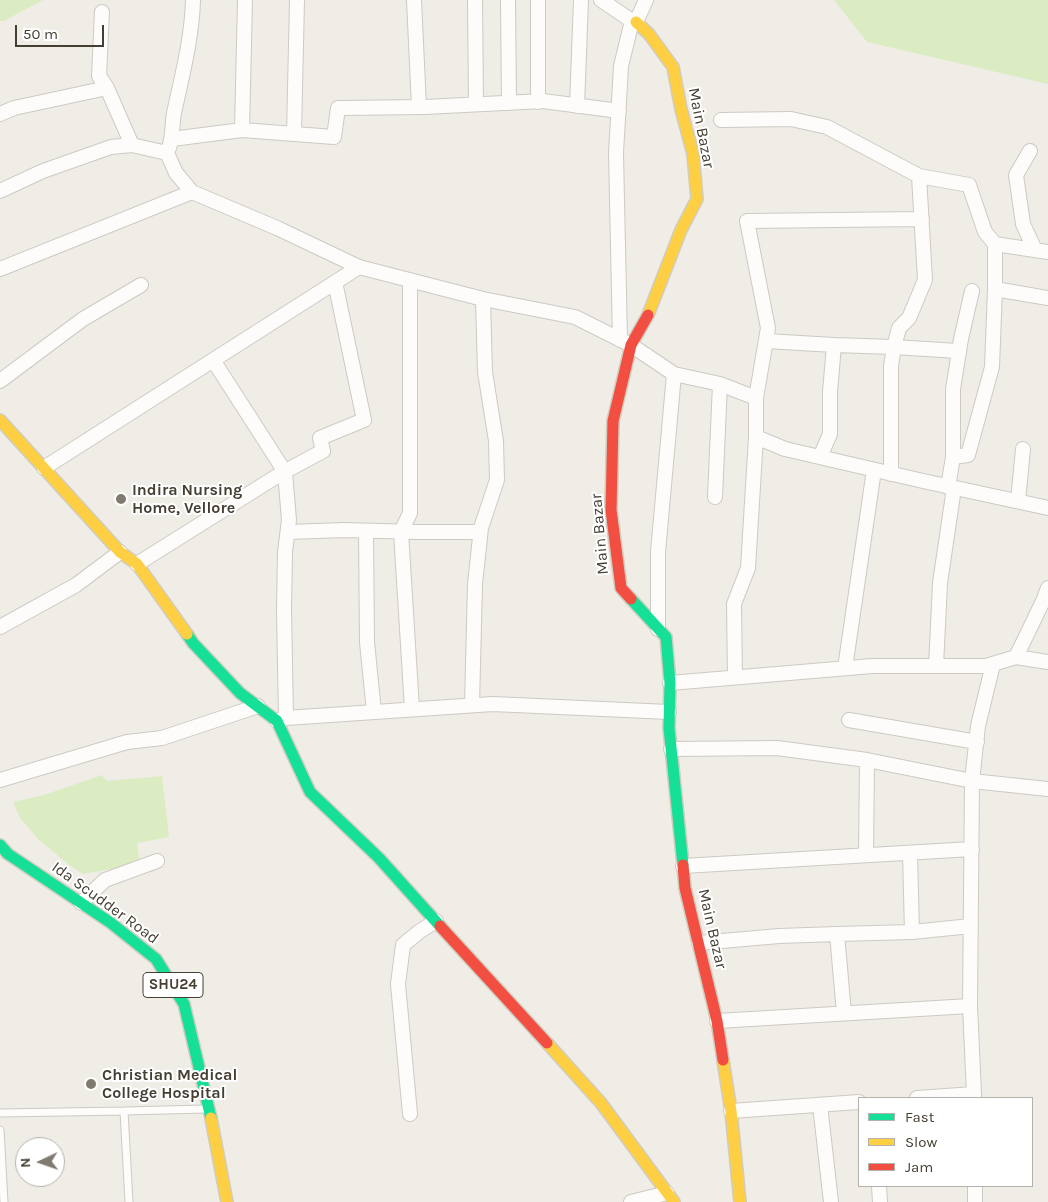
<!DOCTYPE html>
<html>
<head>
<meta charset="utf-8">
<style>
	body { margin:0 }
	#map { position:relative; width:1048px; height:1202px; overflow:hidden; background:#efede6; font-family:Karla,sans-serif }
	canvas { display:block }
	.legend { position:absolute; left:858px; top:1097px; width:175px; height:90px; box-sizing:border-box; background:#fff; border:1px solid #b5b2ad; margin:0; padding:6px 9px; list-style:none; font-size:15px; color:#453e32 }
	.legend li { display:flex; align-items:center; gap:10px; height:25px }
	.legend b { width:25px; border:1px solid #b5b2ad }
	.north { position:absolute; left:15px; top:1137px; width:50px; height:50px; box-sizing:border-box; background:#fff; border:1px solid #b5b2ad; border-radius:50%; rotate:267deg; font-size:14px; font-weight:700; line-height:20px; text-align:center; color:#453e32 }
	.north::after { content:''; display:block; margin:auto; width:18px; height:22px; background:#807b71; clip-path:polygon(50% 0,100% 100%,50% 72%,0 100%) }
	.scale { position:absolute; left:15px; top:25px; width:89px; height:22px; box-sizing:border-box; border:2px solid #453e32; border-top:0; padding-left:6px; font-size:15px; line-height:18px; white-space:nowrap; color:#453e32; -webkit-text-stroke:4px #fff; paint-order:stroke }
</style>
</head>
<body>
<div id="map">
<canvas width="1048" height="1202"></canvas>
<ul class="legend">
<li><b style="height:6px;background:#16e098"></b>Fast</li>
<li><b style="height:6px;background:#ffcf43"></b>Slow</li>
<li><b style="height:6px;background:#f24e42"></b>Jam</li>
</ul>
<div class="north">N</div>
<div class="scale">50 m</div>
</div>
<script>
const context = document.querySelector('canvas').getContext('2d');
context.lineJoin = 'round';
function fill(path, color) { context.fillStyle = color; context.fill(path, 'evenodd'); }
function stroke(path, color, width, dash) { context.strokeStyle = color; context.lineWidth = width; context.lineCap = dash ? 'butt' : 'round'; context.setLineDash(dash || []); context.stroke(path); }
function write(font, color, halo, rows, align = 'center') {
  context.font = font + ' Karla,sans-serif'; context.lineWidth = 4; context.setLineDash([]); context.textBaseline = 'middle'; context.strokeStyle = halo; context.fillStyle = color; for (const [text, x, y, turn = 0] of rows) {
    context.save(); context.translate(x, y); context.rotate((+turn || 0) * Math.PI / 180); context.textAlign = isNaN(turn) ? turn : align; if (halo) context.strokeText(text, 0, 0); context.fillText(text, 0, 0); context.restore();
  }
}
const green = new Path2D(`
	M0 0H43L4 21H0Z
	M834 0H1048V84L867 42Z
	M102 775 107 781 162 776 169 837 137 843 140 864 83 874 68 864 38 839 20 818 13 802 44 795Z`);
const lane = new Path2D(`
	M124 1111 206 1109
	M0 1113 124 1111 129 1202
	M0 1130 4 1202`);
const street = new Path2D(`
	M414 0 419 107
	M475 0 476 104
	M508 0 509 103
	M601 0 632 21
	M102 12 99 76 107 88
	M538 102V0
	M577 106 581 0
	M0 114 14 108 107 88 132 145
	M721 120 791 119 827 127 919 176 969 185 985 232 995 244 1048 252
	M242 130 245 0
	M294 134 297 0
	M172 139 242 130 334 137 338 108 425 107 543 101 619 111
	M169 148C173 136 172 124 174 113 182 76 192 38 193 0
	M1030 151 1016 175 1023 224 1035 250
	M0 191 43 171 111 147 132 145 167 153 176 173 192 192
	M0 269 192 192 277 228 359 267
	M410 280V513L401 532 412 709
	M995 289 1048 298
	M483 299 575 317 631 345 674 374 720 384 756 398
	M620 340 616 153 621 66 632 21 636 22 646 0
	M766 341 834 345 894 347 958 351 959 353
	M213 360 285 472 289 520 285 552 284 609 286 718
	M0 381 83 319 141 285
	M756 437 785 449 923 481 1048 508
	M820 457 830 434V392L834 345
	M953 457V389L961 339 972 291
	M44 468 359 267 483 299 485 372 496 441 497 480 481 528 475 584 472 705
	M891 474V366L894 347 899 328 909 318 925 280 919 176
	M948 487 953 457 968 455 992 367 995 289V244
	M715 497 720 384
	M1018 501 1023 449
	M366 531 367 642 374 712
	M288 532 344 530 418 532H480
	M137 564 282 473 323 451 320 438 364 420 335 282
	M0 627 76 585 120 552
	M658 629V552L674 374
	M1016 657 1044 599 1048 588
	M936 666 940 583 954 488
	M845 668 874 470
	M735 677 734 604 748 568 756 437V398L768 328 747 221 922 219
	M670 683 872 666H986L1016 657 1048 662
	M849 720 977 742
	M277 721 286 718 493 704 669 712
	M671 749 777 748 867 760 972 781 978 726 993 664
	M0 780 127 742 162 738 258 706
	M866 855 867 760
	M683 866 972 849
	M81 903 105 880 157 861
	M912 932 971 926
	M837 934 912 932 910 853
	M699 943 779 936 837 934 844 1013
	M970 1006 974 1094
	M717 1021 970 1006 972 781 1048 789
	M917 1098 974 1094V1098
	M820 1105 831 1202
	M731 1111 859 1102
	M410 1114 398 984 403 945 420 931 436 921
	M879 1186 880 1202
	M975 1186V1202
	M631 1202 667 1193`);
const fast = new Path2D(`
	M631 599 666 637 670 683 669 728 683 865
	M187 634 193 643 240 693 277 721 310 792 379 858 440 926
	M0 845 8 854 111 923 156 959 184 1004 211 1118`);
const slow = new Path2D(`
	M636 22 649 34 673 67 681 109 693 154 697 199 681 230 648 315
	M0 420 120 552 137 564 187 634
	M547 1043 601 1103 674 1202
	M723 1060 731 1111 740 1202
	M211 1118 227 1202`);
const jam = new Path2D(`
	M631 599 621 588 611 510 613 421 631 345 648 315
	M683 865 685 888 717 1021 723 1060
	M440 926 547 1043`);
const markers = [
	[121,499,6,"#807b71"],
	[91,1084,6,"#807b71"]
];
const shields = [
	[173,985,60]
];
const shieldNames = [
	["SHU24",173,985]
];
const streetNames = [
	["Main Bazar",701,128,79],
	["Main Bazar",600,534,-95],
	["Ida Scudder Road",105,903,36],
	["Main Bazar",712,929,77]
];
const poiNames = [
	["Indira Nursing",132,490],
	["Home, Vellore",132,508],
	["Christian Medical",102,1075],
	["College Hospital",102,1093]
];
fill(green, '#dbecc3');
stroke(lane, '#cdcac4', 9);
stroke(street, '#cdcac4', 16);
stroke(fast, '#d0ccbe', 14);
stroke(slow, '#d0ccbe', 14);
stroke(jam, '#d0ccbe', 14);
stroke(lane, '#fdfcfb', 7);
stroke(street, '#fdfcfb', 14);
stroke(fast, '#16e098', 11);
stroke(slow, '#ffcf43', 11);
stroke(jam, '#f24e42', 11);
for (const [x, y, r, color] of markers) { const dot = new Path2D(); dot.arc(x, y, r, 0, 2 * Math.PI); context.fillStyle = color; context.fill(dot); stroke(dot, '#fff', 2); }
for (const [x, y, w] of shields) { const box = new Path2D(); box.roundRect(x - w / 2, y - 12.5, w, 25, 4); context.fillStyle = '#fff'; context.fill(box); stroke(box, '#453e32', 1); }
write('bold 15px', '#453e32', null, shieldNames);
write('16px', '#453e32', '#fff', streetNames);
write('bold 16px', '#453e32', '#fff', poiNames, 'left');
</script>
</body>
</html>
